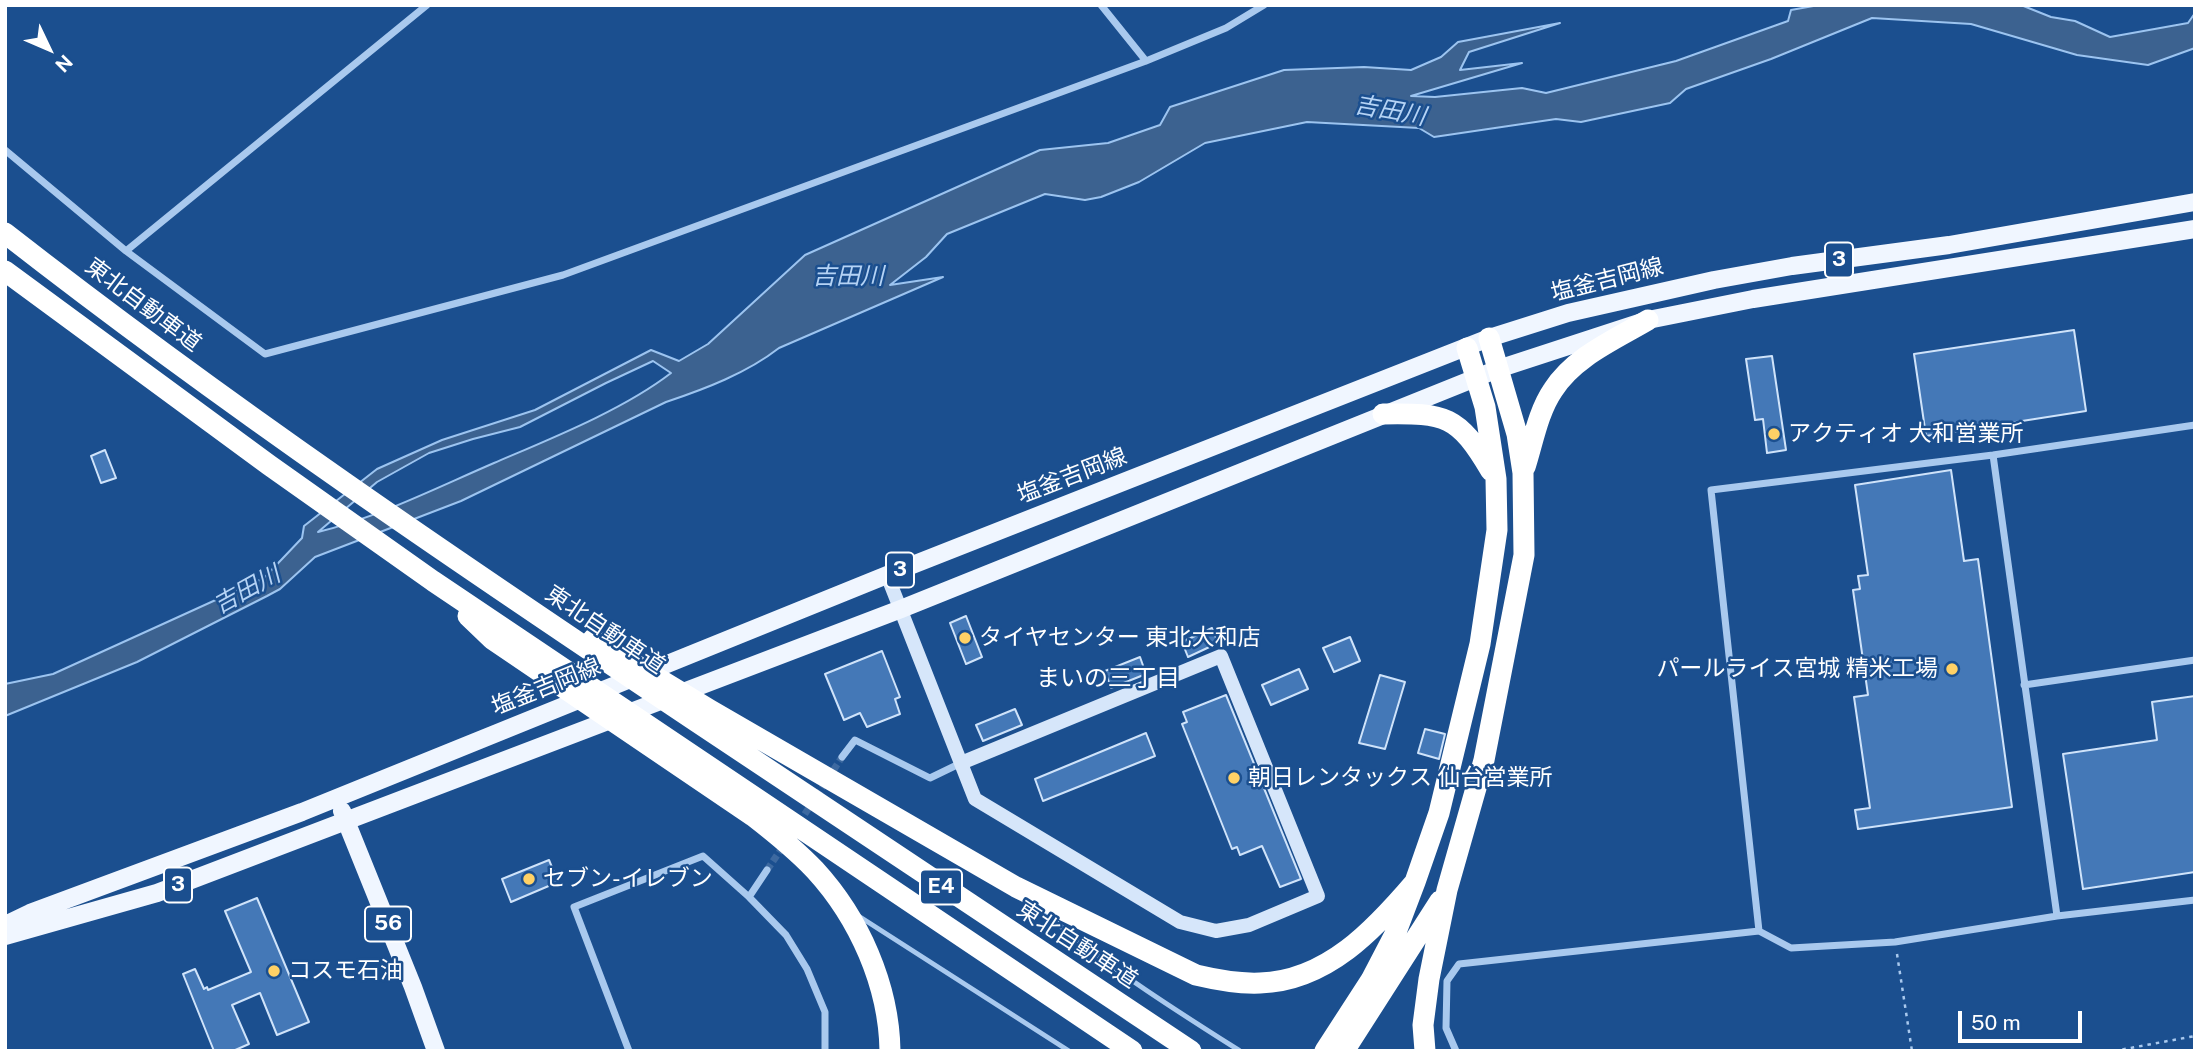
<!DOCTYPE html>
<html>
<head>
<meta charset="utf-8">
<style>
	body { margin:0 }
	#map { position:relative; width:2200px; height:1056px; overflow:hidden; background:#1b4f8f; font-family:"Public Sans",sans-serif }
	canvas { display:block }
	.frame { position:absolute; inset:0; border:7px solid #fff; pointer-events:none }
	.north { position:absolute; left:14px; top:14px; width:70px; height:70px; -webkit-text-stroke:5px #1b4f8f; paint-order:stroke; rotate:134deg; font-size:19px; font-weight:700; line-height:28px; text-align:center; color:#fff }
	.north::after { content:''; display:block; margin:auto; width:24px; height:32px; background:#fff; clip-path:polygon(50% 0,100% 100%,50% 72%,0 100%) }
	.scale { position:absolute; left:1958px; top:1011px; width:124px; height:32px; box-sizing:border-box; border:4px solid #fff; border-top:0; padding-left:9px; font-size:21px; line-height:24px; white-space:nowrap; color:#fff; -webkit-text-stroke:5px #1b4f8f; paint-order:stroke }
</style>
</head>
<body>
<div id="map">
<canvas width="2200" height="1056"></canvas>
<div class="frame"></div>
<div class="north">N</div>
<div class="scale">50 m</div>
</div>
<script>
const context = document.querySelector('canvas').getContext('2d');
context.lineJoin = 'round';
function fill(path, color) { context.fillStyle = color; context.fill(path, 'evenodd'); }
function stroke(path, color, width, dash) { context.strokeStyle = color; context.lineWidth = width; context.lineCap = dash ? 'butt' : 'round'; context.setLineDash(dash || []); context.stroke(path); }
function write(font, color, halo, rows, align = 'center') {
  context.font = font + ' "Public Sans","Noto Sans JP",sans-serif'; context.lineWidth = 5; context.setLineDash([]); context.textBaseline = 'middle'; context.strokeStyle = halo; context.fillStyle = color; for (const [text, x, y, turn = 0] of rows) {
    context.save(); context.translate(x, y); context.rotate((+turn || 0) * Math.PI / 180); context.textAlign = isNaN(turn) ? turn : align; if (halo) context.strokeText(text, 0, 0); context.fillText(text, 0, 0); context.restore();
  }
}
const water = new Path2D(`
	M1819 5H2021L2051 17 2075 21 2110 37 2188 23 2195 13V48L2148 65 2077 55 1971 24 1872 18 1771 59 1686 89 1670 103 1581 122 1556 119 1434 137 1419 128 1307 122 1205 143 1139 182 1101 197 1085 200 1045 194 947 234 926 257 890 285 943 277 779 348C747 373 705 389 666 402L461 501 315 557 280 589 267 596 137 662 5 716V684L53 674 264 578 302 538 304 526 377 469 442 440 535 410 651 350 679 361 708 344 805 255 1040 150 1108 143 1160 125 1170 107 1284 70 1364 67 1411 70 1441 57 1458 42 1560 23 1469 52 1460 70 1522 63 1411 96 1435 97 1522 88 1546 93 1676 61 1788 21 1791 10ZM653 361 671 373C623 410 550 439 494 463 436 488 379 517 318 532L377 482 429 453 473 439 520 427 606 383Z`);
const building = new Path2D(`
	M2074 330 2086 411 1926 436 1914 354Z
	M1772 356 1786 450 1767 453 1763 419 1755 420 1746 359Z
	M105 450 116 478 101 483 91 456Z
	M1951 470 1964 561 1978 559 2012 807 1858 829 1855 810 1870 808 1854 697 1868 695 1853 590 1860 589 1858 576 1868 575 1855 485Z
	M966 616 982 657 966 664 950 623Z
	M1212 628 1218 643 1188 657 1182 642Z
	M1350 637 1360 661 1334 672 1323 648Z
	M882 651 900 697 895 699 900 714 867 727 860 713 844 720 825 674Z
	M1140 657 1146 674 1111 688 1105 671Z
	M1299 669 1308 689 1271 705 1262 685Z
	M1380 675 1405 682 1385 749 1359 743Z
	M1226 695 1301 879 1280 887 1262 846 1240 855 1237 847 1232 849 1182 724 1187 722 1183 712Z
	M2195 696V872L2083 889 2063 754 2157 740 2152 702Z
	M1015 709 1022 725 983 741 976 725Z
	M1425 729 1445 734 1439 759 1418 753Z
	M1146 733 1155 756 1043 801 1035 779Z
	M549 860 558 882 511 902 502 879Z
	M257 898 309 1022 277 1035 260 993 232 1005 249 1044 233 1051H214L183 974 195 969 204 989 207 987 208 990 251 972 225 911Z`);
const streetTunnel = new Path2D(`
	M799 823 842 757
	M767 870 784 845`);
const path = new Path2D(`
	M1897 954 1912 1051
	M2114 1051 2195 1036`);
const lane = new Path2D(`
	M1042 910C1102 964 1172 1008 1240 1051
	M860 917 1069 1051`);
const street = new Path2D(`
	M1101 5 1146 61
	M5 150 126 251 265 354 563 275 1146 61 1226 28 1264 5
	M126 251 427 5
	M1993 455 2057 916
	M2024 685 2195 660
	M842 757 855 740 930 778 961 763
	M749 897 767 870
	M1759 931 1711 490 1993 455 2195 425
	M629 1051 574 907 703 856 749 897 786 935 807 969 825 1012V1051
	M1456 1051 1446 1028 1447 981 1459 964 1759 931 1791 948 1895 942 2057 916 2195 900`);
const secondary = new Path2D(`
	M887 575 975 799 1180 922 1216 931 1249 925 1318 896 1221 656 961 763`);
const primary = new Path2D(`
	M342 811 413 987 436 1051
	M5 925 30 913 302 812 887 575 1489 338 1568 313 1714 280 1792 266 1949 245 2195 202
	M5 936 157 893 901 609 1498 369 1648 320 1753 299 2195 229`);
const highway = new Path2D(`
	M5 233C228 407 462 565 697 722 861 832 1025 942 1191 1051
	M5 271 269 465 433 581 1132 1051
	M1383 414C1446 413 1458 415 1491 471
	M1525 467C1533 442 1538 412 1553 390 1574 357 1614 340 1648 320
	M468 616 492 639 753 816C775 833 796 850 815 870 859 918 889 985 890 1051
	M593 639 710 710 1016 887 1196 975C1217 980 1238 984 1260 983 1327 981 1375 929 1415 882
	M1325 1051 1371 980 1396 932 1415 882 1439 813 1480 644 1497 530 1496 479 1485 407 1467 348
	M1344 1051 1440 901
	M1425 1051 1423 1025 1429 979 1447 890 1484 760 1524 555 1523 473 1517 434 1489 338`);
const markers = [
	[1774,434,7,"#ffd166"],
	[965,638,7,"#ffd166"],
	[1952,669,7,"#ffd166"],
	[1234,778,7,"#ffd166"],
	[529,879,7,"#ffd166"],
	[274,971,7,"#ffd166"]
];
const shields = [
	[1839,260,28],
	[900,570,28],
	[178,885,28],
	[941,887,42],
	[388,924,46]
];
const shieldNames = [
	["3",1839,260],
	["3",900,570],
	["3",178,885],
	["E4",941,887],
	["56",388,924]
];
const streetNames = [
	["塩釜吉岡線",1607,280,-14],
	["東北自動車道",143,305,37],
	["塩釜吉岡線",1072,476,-21],
	["東北自動車道",605,630,34],
	["塩釜吉岡線",546,687,-22],
	["東北自動車道",1077,945,33]
];
const poiNames = [
	["アクティオ 大和営業所",1788,434],
	["タイヤセンター 東北大和店",979,638],
	["パールライス宮城 精米工場",1938,669,"right"],
	["朝日レンタックス 仙台営業所",1248,778],
	["セブン-イレブン",543,879],
	["コスモ石油",288,971]
];
const waterNames = [
	["吉田川",1390,111,10],
	["吉田川",848,277],
	["吉田川",247,590,-29]
];
const neighbourhoodNames = [
	["まいの三丁目",1108,679]
];
fill(water, '#3c6290');
stroke(water, '#9cc4f0', 2);
fill(building, '#4478b7');
stroke(building, '#cfe3fa', 2);
stroke(streetTunnel, '#3d69a0', 7, [7, 3.5]);
stroke(path, '#a9c9ee', 2.5, [3.5, 5]);
stroke(lane, '#a9c9ee', 5);
stroke(street, '#a9c9ee', 7);
stroke(secondary, '#d6e6fa', 14);
stroke(primary, '#f0f6ff', 18);
stroke(highway, '#fff', 21);
for (const [x, y, r, color] of markers) { const dot = new Path2D(); dot.arc(x, y, r, 0, 2 * Math.PI); context.fillStyle = color; context.fill(dot); stroke(dot, '#1b4f8f', 2.5); }
for (const [x, y, w] of shields) { const box = new Path2D(); box.roundRect(x - w / 2, y - 17.5, w, 35, 5); context.fillStyle = '#1b4f8f'; context.fill(box); stroke(box, '#fff', 2); }
write('bold 21px', '#fff', null, shieldNames);
write('23px', '#fff', '#1b4f8f', streetNames);
write('23px', '#fff', '#1b4f8f', poiNames, 'left');
write('italic 24px', '#b5d3f5', '#1b4f8f', waterNames);
write('24px', '#fff', '#1b4f8f', neighbourhoodNames);
</script>
</body>
</html>
